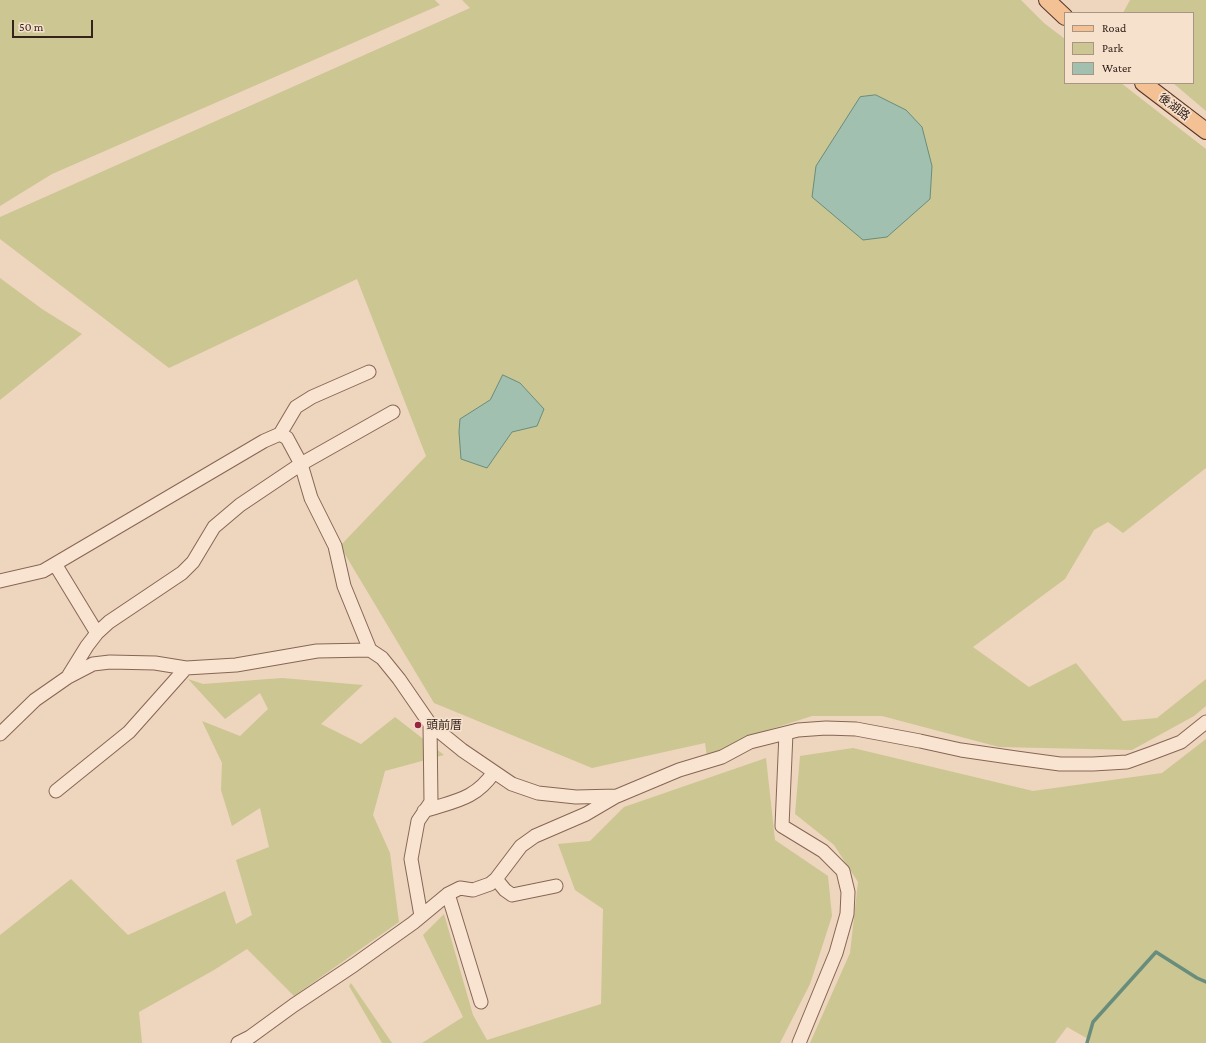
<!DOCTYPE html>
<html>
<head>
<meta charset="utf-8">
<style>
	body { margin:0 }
	#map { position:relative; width:1206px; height:1043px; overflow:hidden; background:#eed5be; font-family:"Crimson Pro",serif }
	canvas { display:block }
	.legend { position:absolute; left:1064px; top:12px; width:130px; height:72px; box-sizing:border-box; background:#f6e1cd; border:1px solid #a99586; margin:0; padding:5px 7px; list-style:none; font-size:12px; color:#35221b }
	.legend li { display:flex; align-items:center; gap:8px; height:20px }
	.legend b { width:20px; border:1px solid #a99586 }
	.scale { position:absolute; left:12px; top:20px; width:81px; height:18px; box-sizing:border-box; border:2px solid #35221b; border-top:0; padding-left:5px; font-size:12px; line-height:14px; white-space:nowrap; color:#35221b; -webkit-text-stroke:3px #f6e1cd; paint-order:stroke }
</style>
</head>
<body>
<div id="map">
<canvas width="1206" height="1043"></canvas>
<ul class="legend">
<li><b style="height:5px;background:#f3c194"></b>Road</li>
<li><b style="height:11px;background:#ccc692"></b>Park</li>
<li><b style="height:11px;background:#a1c0b0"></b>Water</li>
</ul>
<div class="scale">50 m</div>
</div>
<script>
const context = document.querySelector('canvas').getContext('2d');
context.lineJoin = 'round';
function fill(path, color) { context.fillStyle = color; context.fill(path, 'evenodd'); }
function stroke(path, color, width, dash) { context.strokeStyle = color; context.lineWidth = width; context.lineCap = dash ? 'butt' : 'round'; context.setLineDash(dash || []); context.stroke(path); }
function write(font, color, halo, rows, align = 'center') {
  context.font = font + ' "Crimson Pro","Noto Sans TC",serif'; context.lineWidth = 3.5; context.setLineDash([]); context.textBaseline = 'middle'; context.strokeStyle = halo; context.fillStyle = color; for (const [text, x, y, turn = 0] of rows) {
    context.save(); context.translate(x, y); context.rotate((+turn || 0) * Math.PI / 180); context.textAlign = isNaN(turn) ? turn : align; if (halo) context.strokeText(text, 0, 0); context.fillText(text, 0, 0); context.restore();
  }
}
const green = new Path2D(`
	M0 0H435L440 5 52 174 0 206Z
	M462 0H1021L1044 23 1065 39V83H1121L1206 149V468L1123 533 1108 522 1094 530 1065 579 973 647 1029 687 1076 663 1123 721 1157 718 1206 679V706L1194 716 1132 750 999 747 882 716H812L762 732 707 757 705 743 592 768 434 703 340 546 426 456 357 279 169 368 0 239V217L470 8Z
	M1130 0H1206V111L1173 83H1193V13H1123Z
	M0 278 42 309 82 334 0 400Z
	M282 678 363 685 321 724 361 744 395 717 444 755 385 771 373 815 390 853 399 922 294 996 247 949 214 970 139 1012 142 1043H0V935L71 879 128 935 225 891 236 924 252 915 236 860 269 847 260 808 232 826 221 790 222 763 202 721 240 736 268 709 260 693 225 719 188 679 203 684Z
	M1206 739V1043H1089L1090 1040 1067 1027 1055 1043H810L850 953 858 882 834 845 795 814 800 756 853 748 1033 791 1162 773Z
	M766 758 775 840 828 876 832 916 810 984 780 1043H422L463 1017 423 935 444 914 473 1015 487 1040 601 1004 603 909 575 890 558 844 590 841 624 807Z
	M351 983 392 1043H382L349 986Z`);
const water = new Path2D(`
	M876 95 906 110 922 127 932 166 930 199 887 237 863 240 812 197 816 166 860 97Z
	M503 375 520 383 544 409 537 426 512 432 487 468 461 459 459 432 460 419 490 400Z`);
const stream = new Path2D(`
	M1087 1043 1093 1022 1156 952 1197 978 1206 982`);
const minor = new Path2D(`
	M280 434 296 407 312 397 369 372
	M55 564 97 633
	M0 581 43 571 264 441 280 434 287 438 301 464 311 498 335 546 344 586 370 650
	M69 675 87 646 97 633 109 622 182 573 193 562 214 527 240 505 301 464 393 412
	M786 733 782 826 823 851 843 871 848 892 847 914 836 953 799 1043
	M0 734 35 700 68 677 93 664 110 662 155 663 186 668 236 665 317 651 370 650 382 658 399 679 430 724 462 750 512 784 538 793 576 797 617 796 679 770 722 757 750 742 798 730 826 728 856 729 920 741 961 750 1016 758 1060 764H1093L1127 762 1152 753 1181 742 1206 722
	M56 791 129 732 186 668
	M424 811C454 801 475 800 494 772
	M496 879 505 890 512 895 556 886
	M448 894 481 1002
	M421 916 411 859 418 821 431 802 430 724
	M238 1043 250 1037 294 1005 354 965 413 923 448 894 460 888 473 890 490 884 496 879 521 846 535 836 586 814 615 797`);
const major = new Path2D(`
	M1047 0 1065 17
	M1143 83 1206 131`);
const markers = [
	[418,725,4,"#96263e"]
];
const streetNames = [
	["後湖路",1174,107,37]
];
const poiNames = [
	["頭前厝",426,725]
];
fill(green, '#ccc692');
fill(water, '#a1c0b0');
stroke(water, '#698d7c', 1);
stroke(stream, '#698d7c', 3.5);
stroke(minor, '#866656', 15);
stroke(major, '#54352b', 18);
stroke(minor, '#f9e4d1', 13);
stroke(major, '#f3c194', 16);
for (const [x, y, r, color] of markers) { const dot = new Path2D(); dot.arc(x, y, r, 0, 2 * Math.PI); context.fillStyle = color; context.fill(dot); stroke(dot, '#f6e1cd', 1.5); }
write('12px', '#35221b', '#f6e1cd', streetNames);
write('12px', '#35221b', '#f6e1cd', poiNames, 'left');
</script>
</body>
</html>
